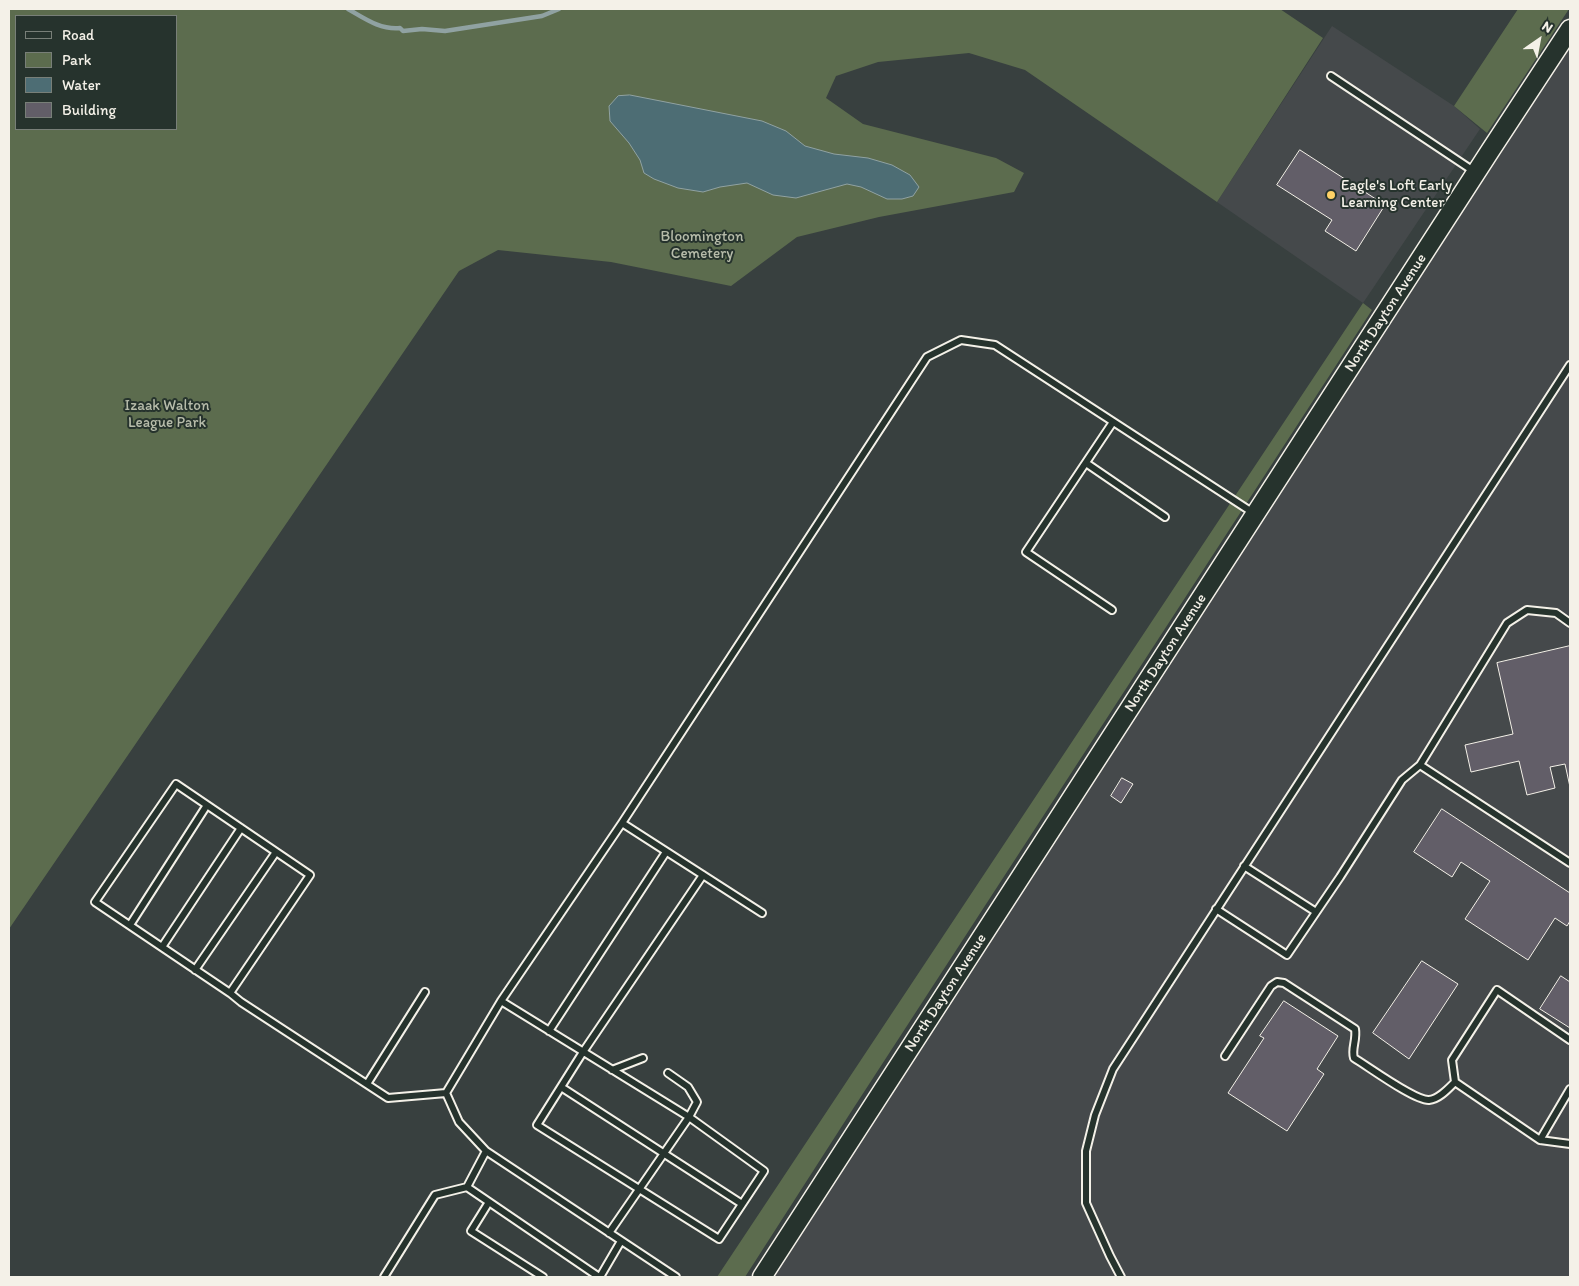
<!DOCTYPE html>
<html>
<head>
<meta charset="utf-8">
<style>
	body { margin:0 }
	#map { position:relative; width:1579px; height:1286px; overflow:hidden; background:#38403f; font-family:Itim,sans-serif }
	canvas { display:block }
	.frame { position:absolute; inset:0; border:10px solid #f4f1e8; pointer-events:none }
	.legend { position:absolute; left:15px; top:15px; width:162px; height:115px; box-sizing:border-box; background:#26332d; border:1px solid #787f78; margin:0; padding:6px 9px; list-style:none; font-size:15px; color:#f4f1e8 }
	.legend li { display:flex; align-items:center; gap:10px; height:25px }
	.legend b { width:25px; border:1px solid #787f78 }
	.north { position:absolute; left:1514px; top:15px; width:50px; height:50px; -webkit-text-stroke:4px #26332d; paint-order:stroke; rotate:33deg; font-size:14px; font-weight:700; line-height:20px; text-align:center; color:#f4f1e8 }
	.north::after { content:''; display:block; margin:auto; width:18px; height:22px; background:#f4f1e8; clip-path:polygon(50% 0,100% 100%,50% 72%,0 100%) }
</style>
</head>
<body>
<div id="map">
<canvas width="1579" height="1286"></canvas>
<div class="frame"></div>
<ul class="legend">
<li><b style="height:6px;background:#26332d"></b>Road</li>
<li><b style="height:14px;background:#5c6c4e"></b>Park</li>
<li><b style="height:14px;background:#4d6d74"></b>Water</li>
<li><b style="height:14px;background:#625e68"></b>Building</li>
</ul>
<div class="north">N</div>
</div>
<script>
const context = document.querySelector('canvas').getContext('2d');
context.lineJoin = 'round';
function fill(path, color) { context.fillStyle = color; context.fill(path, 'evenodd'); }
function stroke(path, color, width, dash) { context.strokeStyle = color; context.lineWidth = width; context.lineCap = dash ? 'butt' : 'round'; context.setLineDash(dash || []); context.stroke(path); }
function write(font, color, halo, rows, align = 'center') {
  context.font = font + ' Itim,sans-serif'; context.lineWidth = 4; context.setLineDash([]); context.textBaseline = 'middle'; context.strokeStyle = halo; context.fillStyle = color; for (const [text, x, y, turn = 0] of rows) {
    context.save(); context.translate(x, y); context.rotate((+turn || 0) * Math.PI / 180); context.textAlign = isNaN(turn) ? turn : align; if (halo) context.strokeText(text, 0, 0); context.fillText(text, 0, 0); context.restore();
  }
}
const built = new Path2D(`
	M1332 26 1454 106 1480 129 1363 303 1217 202Z
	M1570 46V1277H770L1538 96Z`);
const green = new Path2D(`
	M9 9H1280L1323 38 1217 202 1025 70 969 53 878 62 836 76 826 98 863 124 996 158 1024 173 1014 192 879 217 797 237 731 286 611 262 498 250 459 271 9 929ZM16 16H176V129H16Z
	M1518 9H1569L1487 133 1454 106Z
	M1363 303 1372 310 849 1115 745 1277H717Z`);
const water = new Path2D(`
	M630 95 762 121 786 131 805 146 834 154 868 158 892 165 910 175 919 187 913 196 902 199H887L861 187 847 184 796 198 773 195 747 183 720 187 703 192 678 188 654 179 644 173 640 160 629 143 610 121 609 106 618 96Z`);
const stream = new Path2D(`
	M348 9C364 18 380 30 400 28L403 31 422 29 445 31 542 16 559 9`);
const building = new Path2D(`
	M1300 150 1385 205 1356 251 1325 231 1332 220 1277 185Z
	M1570 646V787L1565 764 1550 767 1555 788 1527 795 1519 761 1471 772 1465 745 1513 734 1497 663Z
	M1122 778 1133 784 1121 803 1111 796Z
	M1442 809 1570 893V921L1567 926 1555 918 1528 960 1465 919 1490 881 1461 862 1452 877 1414 852Z
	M1422 961 1458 984 1409 1059 1373 1033Z
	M1561 976 1570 982V1028L1540 1009Z
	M1284 1001 1338 1036 1317 1069 1324 1074 1287 1131 1228 1093 1264 1038 1260 1036Z`);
const service = new Path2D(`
	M1331 76 1475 172
	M1086 463 1165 517
	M1112 610 1026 552 1113 422
	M1420 765 1570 863
	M622 823 762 913
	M1244 866 1316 912
	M1216 909 1287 955 1340 877 1402 780 1420 765 1507 623 1527 610 1556 613 1570 623
	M130 925 207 805
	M162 947 241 828
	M195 970 276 852
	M230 993 310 875 176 784 95 902 230 993 241 1002 388 1098 446 1093
	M549 1031 666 852
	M1570 1040 1497 990 1452 1060 1455 1082 1540 1140 1570 1144
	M1225 1056 1271 986 1277 982 1284 983 1355 1029C1357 1040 1351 1049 1354 1058 1369 1067 1415 1101 1429 1100 1439 1099 1448 1089 1455 1082
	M612 1070 643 1058
	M668 1073 688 1087 697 1102 689 1117 764 1171 719 1239 537 1125 583 1052 703 875
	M367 1084 425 992
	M561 1087 742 1204
	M1540 1140 1570 1089
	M486 1151 459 1122 446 1093 501 1001
	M489 1202 471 1231 543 1277
	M609 1233 689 1117 501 1001 622 823 927 357 961 340 995 345 1255 514
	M384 1277 435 1195 467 1187
	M599 1277 467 1187 486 1151 676 1277
	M600 1277 621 1241
	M1121 1277 1110 1256 1086 1203V1151L1095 1115 1113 1069 1570 365`);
const secondary = new Path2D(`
	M762 1277 1490 151 1570 29`);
const markers = [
	[1331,195,5,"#ffd166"]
];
const poiNames = [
	["Eagle's Loft Early",1341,186],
	["Learning Center",1341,203]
];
const parkNames = [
	["Bloomington",702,237],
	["Cemetery",702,254],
	["Izaak Walton",167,406],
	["League Park",167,423]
];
const streetNames = [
	["North Dayton Avenue",1386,313,-57],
	["North Dayton Avenue",1166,653,-57],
	["North Dayton Avenue",946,993,-57]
];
fill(built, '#45494b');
fill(green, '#5c6c4e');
fill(water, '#4d6d74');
stroke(water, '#90a2a2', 1);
stroke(stream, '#90a2a2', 4.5);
fill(building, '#625e68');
stroke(building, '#f4f1e8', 1);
stroke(service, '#f4f1e8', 10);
stroke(secondary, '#f4f1e8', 21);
stroke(service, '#26332d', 6);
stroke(secondary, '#26332d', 18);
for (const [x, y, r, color] of markers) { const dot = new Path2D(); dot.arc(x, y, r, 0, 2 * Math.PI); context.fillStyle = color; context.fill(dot); stroke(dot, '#26332d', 2); }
write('15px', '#f4f1e8', '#26332d', poiNames, 'left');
write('15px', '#b7bcaa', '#26332d', parkNames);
write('15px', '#f4f1e8', '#26332d', streetNames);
</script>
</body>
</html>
